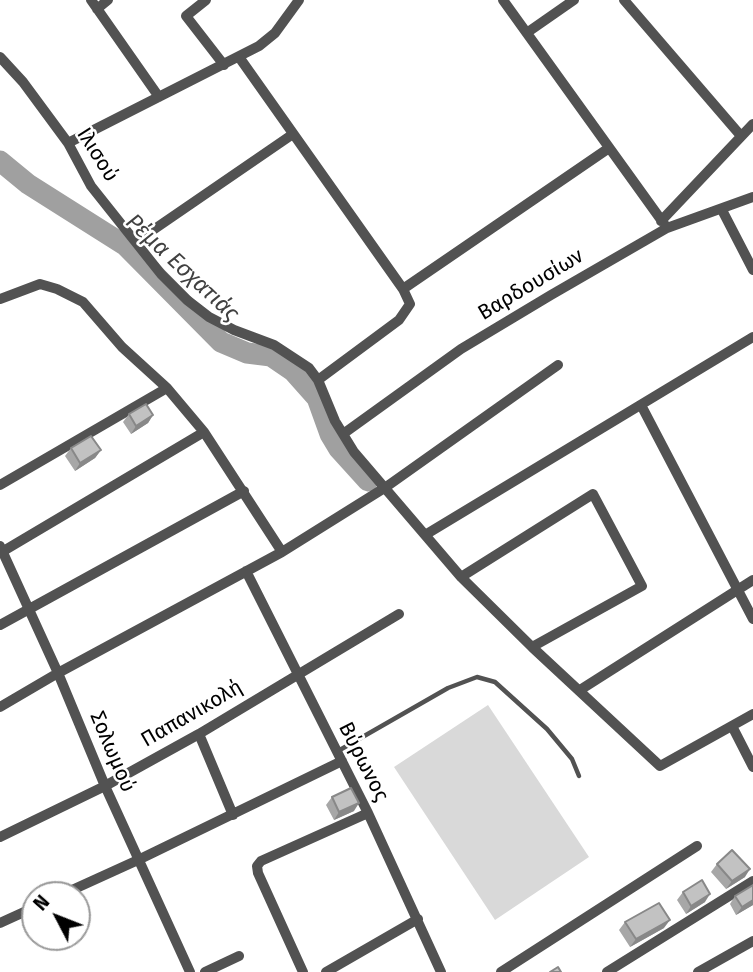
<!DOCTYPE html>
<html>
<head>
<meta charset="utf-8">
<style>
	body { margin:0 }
	#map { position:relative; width:753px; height:972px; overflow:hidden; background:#fff; font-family:"Fira Sans",sans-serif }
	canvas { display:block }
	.north { position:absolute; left:21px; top:881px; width:70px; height:70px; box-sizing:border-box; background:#fff; border:2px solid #999; border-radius:50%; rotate:312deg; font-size:19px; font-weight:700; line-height:28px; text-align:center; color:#000 }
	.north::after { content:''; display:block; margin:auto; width:24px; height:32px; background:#000; clip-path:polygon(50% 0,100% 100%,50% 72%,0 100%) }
</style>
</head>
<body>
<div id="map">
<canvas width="753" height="972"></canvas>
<div class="north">N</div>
</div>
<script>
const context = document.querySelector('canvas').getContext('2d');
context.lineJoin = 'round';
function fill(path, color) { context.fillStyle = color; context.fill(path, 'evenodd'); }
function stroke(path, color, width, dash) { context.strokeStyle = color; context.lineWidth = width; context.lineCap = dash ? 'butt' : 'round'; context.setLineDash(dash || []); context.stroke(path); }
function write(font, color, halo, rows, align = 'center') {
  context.font = font + ' "Fira Sans",sans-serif'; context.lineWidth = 5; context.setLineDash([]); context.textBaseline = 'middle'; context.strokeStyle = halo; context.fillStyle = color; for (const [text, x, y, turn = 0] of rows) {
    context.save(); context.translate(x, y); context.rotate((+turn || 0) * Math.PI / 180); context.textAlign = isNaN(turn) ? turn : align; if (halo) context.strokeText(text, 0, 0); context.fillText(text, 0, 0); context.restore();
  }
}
const green = new Path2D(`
	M488 705 589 857 495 920 394 767Z`);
const river = new Path2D(`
	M0 161 28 184 126 246 221 342 247 353 271 356 293 371 317 398 330 434 339 449 368 481`);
const lane = new Path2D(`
	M338 751 448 688 477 677 495 682 547 729 572 759 579 776`);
const street = new Path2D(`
	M91 0 159 97
	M206 0 186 16 224 65
	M503 0 667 228
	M624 0 741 136
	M97 9 108 0
	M528 32 574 0
	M0 57 23 82 68 143 91 186 161 274 187 300 209 317 234 330 274 345 309 368 318 380 335 421 354 452 461 577 532 647 660 766 753 714
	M239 57 403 289 410 304 399 320 318 380
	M68 143 259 46 275 33 299 0
	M722 210 753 270
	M661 221 753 124
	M137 241 293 134
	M403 289 609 148
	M0 299 40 284 57 289 83 302 122 347 167 388 204 432 282 552
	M641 405 753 619
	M343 434 461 349 551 295 667 228 753 197
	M0 485 167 388
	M425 535 753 337
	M0 546 58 673 105 786 190 972
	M0 553 204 432
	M246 571 368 813 441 972
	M461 577 593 494 642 586 532 647
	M0 625 244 491
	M580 690 753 580
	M0 707 58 673 282 552 386 487 558 365
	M732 726 753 767
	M199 734 233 815
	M0 837 105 786 199 734 399 614
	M61 895 138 860 342 761
	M0 923 35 907
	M205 972 239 956
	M303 972 258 873 257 866 261 861 368 813
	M326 972 418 919
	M501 972 697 846
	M607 972 753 881
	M698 972 753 941`);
const wall = new Path2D(`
	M129 414 153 415 148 423 131 434 123 422Z
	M71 448 101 450 95 458 75 471 65 456Z
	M332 797 354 811 334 820 326 805Z
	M717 864 745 877 726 889 711 872Z
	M753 885V905L736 915 730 904 735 896Z
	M683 892 705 902 686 914 677 900Z
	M625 922 664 928 630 947 619 930Z`);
const shadedWall = new Path2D(`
	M153 415 148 423 131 434 136 426Z
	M101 450 95 458 75 471 80 463Z
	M359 803 354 811 334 820 339 812Z
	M750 869 745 877 726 889 732 881Z
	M710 894 705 902 686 914 691 906Z
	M753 900V905L736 915 742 907Z
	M670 920 664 928 630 947 636 939Z`);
const building = new Path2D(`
	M146 404 153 415 136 426 129 414Z
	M91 436 101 450 80 463 71 448Z
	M351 788 359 803 339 812 332 797Z
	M732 850 750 869 732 881 717 864Z
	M702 880 710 894 691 906 683 892Z
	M753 885V900L742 907 735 896Z
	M659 903 670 920 636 939 625 922Z
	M558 967 561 972H550Z`);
const streetNames = [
	["Ιλισού",97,155,58],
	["Βαρδουσίων",531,285,-31],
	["Παπανικολή",192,714,-30],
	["Σολωμού",112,752,67],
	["Βύρωνος",363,762,63]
];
const waterNames = [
	["Ρέμα Εσχατιάς",182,268,43]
];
fill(green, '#d9d9d9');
stroke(river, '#a0a0a0', 21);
stroke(lane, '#525252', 4.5);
stroke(street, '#525252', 10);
fill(wall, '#a7a7a7');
fill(shadedWall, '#888');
fill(building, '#c2c2c2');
stroke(building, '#888', 2);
write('21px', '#000', '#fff', streetNames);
write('italic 23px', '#414141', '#fff', waterNames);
</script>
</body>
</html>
